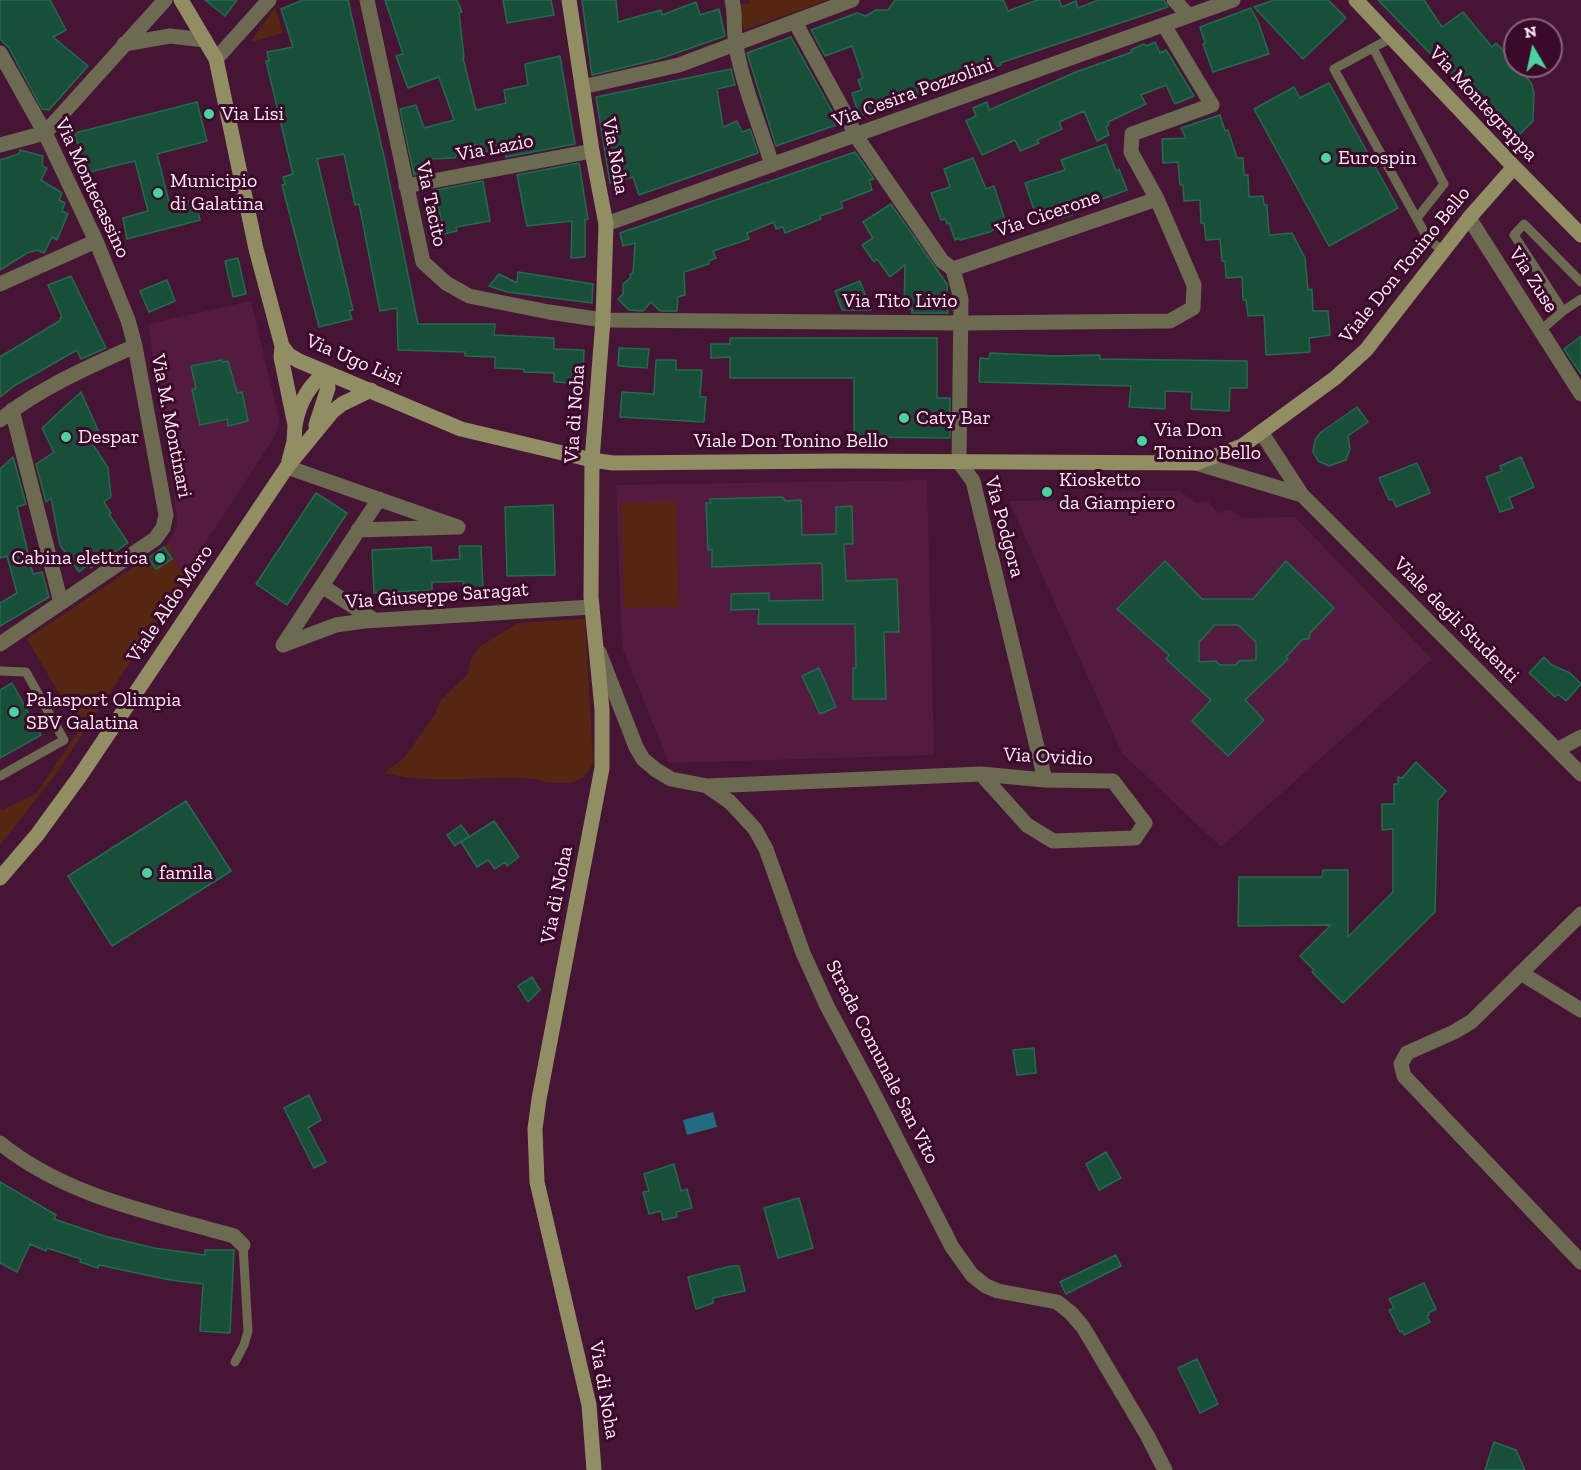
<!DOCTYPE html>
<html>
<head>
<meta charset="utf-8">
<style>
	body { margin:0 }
	#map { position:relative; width:1581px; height:1470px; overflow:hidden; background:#461535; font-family:"Zilla Slab",serif }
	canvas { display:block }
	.north { position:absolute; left:1503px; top:18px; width:60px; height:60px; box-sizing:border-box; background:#3b0a2b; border:2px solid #89647c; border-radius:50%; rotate:351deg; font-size:16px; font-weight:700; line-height:24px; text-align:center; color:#feeaf5 }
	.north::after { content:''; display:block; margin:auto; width:21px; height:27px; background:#47d49e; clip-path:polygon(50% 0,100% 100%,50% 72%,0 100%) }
</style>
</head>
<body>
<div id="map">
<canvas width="1581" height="1470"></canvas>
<div class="north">N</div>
</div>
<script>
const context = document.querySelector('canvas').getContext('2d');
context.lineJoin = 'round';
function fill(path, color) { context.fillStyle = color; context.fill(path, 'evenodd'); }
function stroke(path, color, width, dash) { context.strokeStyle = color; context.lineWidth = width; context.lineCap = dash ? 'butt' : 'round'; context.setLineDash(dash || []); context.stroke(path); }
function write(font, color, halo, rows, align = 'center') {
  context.font = font + ' "Zilla Slab",serif'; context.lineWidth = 6; context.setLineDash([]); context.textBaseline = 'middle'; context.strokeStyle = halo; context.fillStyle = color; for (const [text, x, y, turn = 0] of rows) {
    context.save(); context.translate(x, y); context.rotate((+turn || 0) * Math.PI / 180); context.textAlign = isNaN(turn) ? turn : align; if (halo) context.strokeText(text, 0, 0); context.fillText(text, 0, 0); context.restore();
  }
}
const built = new Path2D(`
	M251 301 279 420 278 428 273 439 188 569 184 570 175 565 169 541 178 525 148 324Z
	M927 480 934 755 669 763 622 647 616 485Z
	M1098 491H1180L1196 503 1208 501 1217 513 1230 510 1243 518 1295 517 1432 659 1221 847 1122 753 1009 501 1083 500Z`);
const green = new Path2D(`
	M749 0H828L744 30 738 5 749 3Z
	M275 7 283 33 251 42Z
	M676 501 679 607 624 608 621 503Z
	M169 541 175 565 184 570H191L56 774 0 845V807L2 810 36 794 80 729 27 639 164 547Z
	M585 619 593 762C590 769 586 777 579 780 561 788 542 779 524 778 476 776 432 785 384 773L405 757 436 713 440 701 468 674 471 659 479 647 518 623Z`);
const water = new Path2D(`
	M713 1112 717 1127 687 1135 683 1120Z`);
const building = new Path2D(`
	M0 0H50L66 30 53 37 88 66 49 110 42 109 9 48 0 39Z
	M205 0H237L225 16Z
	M303 0H348L385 161 418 324H495L494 335 554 338V349L584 350 583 376 572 377V383L554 382V373L524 372V369L495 368V357L465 356V352L398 350 397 308 380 311 359 204 355 205 344 154 317 159 353 310 349 311 352 319 319 327 282 185 285 184 283 177 293 174 266 61H269L267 52 293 47 281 9Z
	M385 0H457L462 12 459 13 464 57 463 58 476 110 506 103 504 90 528 85 525 64 560 56 575 144 506 157 503 149 484 152 482 144 460 148 455 158 428 159 431 169 414 175 400 109 416 105 424 128 454 120 439 77 408 88 396 56 403 54Z
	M503 0H551L554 15 507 23Z
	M582 0H616L618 22 661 10 662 15 696 2 700 15 719 9 725 36 659 59 592 75Z
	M895 0H1003L1008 11 1037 0H1059L1062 7 1076 1 1078 8 1098 0H1164L1168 7 1000 63 1001 65 859 116 852 93 862 90 858 80 863 78 852 46 825 56 811 30 857 13 866 16 876 10H888Z
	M1274 0H1328L1346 18 1303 59 1254 7Z
	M1378 0H1424L1442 27 1463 12 1492 47 1496 43 1515 63V66H1520L1532 85 1534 93 1533 121 1514 140Z
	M1251 8 1259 24 1269 54 1213 72 1203 44 1205 43 1200 27Z
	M791 37 839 124 776 146 747 53Z
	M1155 42 1160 53 1166 50 1194 96 1175 104 1166 85 1141 95 1146 104 1108 122 1109 125 1106 127 1109 135 1097 141 1084 111 1059 122 1062 129 1037 140 1039 143 1020 151 1015 140 982 155 966 121 976 116 973 108 987 102 989 110 1076 72 1132 52 1131 50 1144 44 1146 46Z
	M731 69 735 85 717 89 723 127 737 121 742 132 750 129 758 153 639 195 633 177 610 183 596 97Z
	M1329 83 1398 208 1329 246 1254 109 1294 87 1300 98Z
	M197 102 207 141 157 154 170 206 195 199 200 220 127 239 123 218 148 211 135 161 85 173 75 133Z
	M1220 115 1225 131 1228 130 1237 158H1243L1244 175H1248L1249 197 1263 196 1264 205H1267L1269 235 1292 233 1305 258 1308 290 1312 289 1313 311H1328L1330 335 1309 338 1310 352 1266 355 1264 315 1248 316 1246 300H1243L1242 277 1226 278 1225 261H1222L1220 239 1206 240 1204 223H1201L1200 200 1184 201 1183 185H1180L1178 162 1163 163 1162 139 1186 138 1181 128Z
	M1106 144 1116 171 1119 169 1127 190 1080 207 1081 209 1072 212V215L1058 219 1056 215 1043 219 1041 212 1035 213 1025 183 1065 170 1061 160Z
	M20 150 43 156 42 166 47 168 41 180 62 193 59 200 65 203 62 211 68 214 57 240 52 237 44 253 37 250 27 253 0 270V160L19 154Z
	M855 152 874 179 869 180 872 190 841 202 843 208 820 216 821 219 785 233 783 227 776 229 774 222 747 233 749 239 713 251 716 258 709 261V264L684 272 685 295 678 297 677 311H660L651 302 643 311 629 310 618 299 623 294V284L631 277 630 274 633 273 635 243 623 246 620 233Z
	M973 158 986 189 994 186 1005 220 994 224 993 230 990 232 960 240 959 238 955 240 949 223 947 224 945 219 941 220 931 193 950 187 944 169Z
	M579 163 588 219 585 220V257L571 258 572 221 527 226 517 175Z
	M483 181 490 221 456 227 457 231 444 234 438 204 433 205 431 191Z
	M891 204 947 284 948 313H912V309H904L905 265 890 277 877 259 874 262 862 245 873 238 863 222Z
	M238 258 246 294 233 297 225 261Z
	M518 272 593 284 592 303 507 292 489 286 499 274 517 283Z
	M71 276 106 348 81 359 77 350 14 386 0 397V357L61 320 60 318 62 317 48 285Z
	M167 280 175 301 149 312 140 291Z
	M860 281 871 310H842L835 291Z
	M1581 336V374L1564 349Z
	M730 338H937V398H950V438L854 437V378H730V357L711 358V344H730Z
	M619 348 649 349 647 368 618 366Z
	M990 353 1055 356 1100 355V359L1247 361V388H1230L1229 411 1191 409 1192 392 1165 391V409L1129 407 1131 386 979 382 980 358 989 359Z
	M222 360V362L228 361 237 393 242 392 248 421 228 426 227 419 200 425 192 390 196 388 191 366Z
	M656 360H676V370H702L700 397H706L704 422 620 417 622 392 654 394Z
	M81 392 101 437 92 443 108 468 111 497 104 502 111 513 109 514 128 543 91 568 89 564 79 572 60 545 51 498 46 502 36 464 54 452 42 428Z
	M1357 407 1368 422 1348 436 1350 449 1346 460 1329 466 1318 461 1313 452 1315 440 1320 433Z
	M13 457 26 504 17 507 33 574 42 572 49 597 0 626V603L17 593 7 556 0 558V469Z
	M1521 457 1534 487 1509 498 1513 508 1500 512 1486 477 1502 471 1500 466Z
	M1417 463 1430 493 1396 507 1393 499 1389 500 1379 478Z
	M316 493 347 513 287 605 256 584Z
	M783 497 785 501 801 500 802 535 836 534V507L852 506 853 544H844L846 581 897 579 899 632H884L886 699H853V668H856L855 624H758L759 609 731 610V594L769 593V601L823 600 822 563 712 567V549L708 550 706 503H711L710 499Z
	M553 505 555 575 507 576 505 507Z
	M459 546H481L483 588 463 589V581L445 582H432V590L374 593 372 550 431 547 432 561 460 559Z
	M164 547 172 559 156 569 148 558Z
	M1165 561 1202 599H1253L1286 561 1334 608 1310 633 1309 639H1303L1286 657 1288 659 1245 700 1264 720 1228 756 1192 721 1211 700 1166 659 1169 655 1117 609ZM1215 625H1238L1256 642V660L1239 661 1236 665H1219L1216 661 1199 662V642Z
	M1544 657 1552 665 1570 673 1581 684 1566 701 1558 694 1555 697 1529 673Z
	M819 668 836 707 820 714 802 676Z
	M12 683 41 735 0 758V690Z
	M1416 762 1446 791 1438 800 1435 912 1343 1003 1312 972 1314 970 1300 956 1331 925 1238 926 1239 877H1322L1323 870H1348V937L1393 892V829L1382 830V804H1394V784H1398V777L1402 778Z
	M186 801 231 871 112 946 68 876Z
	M494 821 519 857 507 866 505 862 495 869 488 860 477 867 461 842Z
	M461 825 469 836 455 846 447 835Z
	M532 977 540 990 528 1002 518 986Z
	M1034 1048 1036 1073 1017 1075 1013 1050Z
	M309 1095 321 1120 308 1128 326 1162 314 1168 284 1108Z
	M1106 1152 1121 1178 1099 1190 1086 1164Z
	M674 1164 681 1191 687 1189 692 1208 676 1212 677 1217 663 1220 661 1211 649 1214 643 1192 649 1191 644 1174Z
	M0 1182 56 1215 54 1219 104 1236 154 1248 205 1255V1250H234L230 1333 200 1331 203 1284 170 1280 99 1265 98 1268 80 1262 81 1259 47 1248 46 1251 30 1244 17 1272 0 1263Z
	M799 1198 813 1248 778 1258 764 1208Z
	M1116 1255 1121 1266 1066 1294 1060 1282Z
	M731 1266H739L745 1291 713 1298V1303L696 1309 688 1277Z
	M1424 1283 1436 1309 1428 1313 1429 1315 1427 1316 1430 1322 1404 1335 1402 1331 1400 1332 1389 1310 1394 1308 1389 1299Z
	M1197 1359 1218 1404 1200 1413 1178 1368Z
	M1494 1442 1516 1450 1525 1470H1485Z`);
const lane = new Path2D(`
	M1391 38 1334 69 1428 239 1443 251
	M1373 48 1444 184 1417 218
	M1563 311 1581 299
	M1541 330 1563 311 1514 235 1524 224 1581 282
	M0 671 26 672 64 740 0 776
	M235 1362 244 1345 248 1331 243 1245`);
const street = new Path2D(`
	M367 0 423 262 446 283 469 296 549 312 603 320 961 323 1170 321 1193 308 1194 285 1157 199 1131 152 1132 134 1212 105 1164 25
	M732 0C736 15 733 31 736 46 743 86 760 126 772 165
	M1174 0 1188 15
	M795 22 848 119 856 136 942 261 953 269 961 299 959 462 973 481 1045 780
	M124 44 170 36 205 40
	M0 53 45 133 96 241 128 320 135 346 166 515 163 528 155 539 0 644
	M216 59 269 0
	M582 87 679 65 852 0
	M0 145 45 133 165 0
	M406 186 592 151
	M1469 218 1581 394
	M606 224 1233 0
	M953 269 1157 199
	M0 284 96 241
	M12 410 61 603
	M0 420C40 388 88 367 135 346
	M1261 432 1302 495 1581 774
	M1196 463 1302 495
	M287 467 458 527 358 530
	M379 499 283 645 336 625 364 621 592 607
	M322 586 374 620
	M599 652 636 747 643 759 656 770 671 779 707 786 730 802 755 829 766 849 803 953 827 1006 873 1092 952 1247 972 1275 986 1286 998 1291 1057 1302 1071 1313 1083 1327 1147 1435 1165 1470
	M1557 750 1581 737
	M707 786 981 774 1045 780 1113 781 1145 823 1135 838 1053 841 1027 825 981 774
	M1581 914 1471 1022 1454 1032 1407 1053 1401 1064 1404 1076 1581 1262
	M1521 973 1581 1010
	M0 1143C66 1197 154 1213 234 1236L243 1245`);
const secondary = new Path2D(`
	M181 0 216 59 256 249 282 346 289 355 299 361 461 429 592 460 613 463 840 461 1196 463 1242 446 1335 378 1366 350 1469 218 1514 167
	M569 0 592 151 606 224 603 320 592 460 591 597 602 709V768L539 1099 535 1129 537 1182 589 1405 594 1470
	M1356 0 1514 167 1581 235
	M282 346 281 357 295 425 294 442 289 461
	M295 425C299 404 308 385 326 373L328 388 316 425
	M0 878 37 835 80 776 287 467 332 412 342 404 371 390`);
const markers = [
	[209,114,6,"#47d49e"],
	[1326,158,6,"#47d49e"],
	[158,193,6,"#47d49e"],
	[904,418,6,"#47d49e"],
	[66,437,6,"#47d49e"],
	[1142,441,6,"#47d49e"],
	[1047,492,6,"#47d49e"],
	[160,558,6,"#47d49e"],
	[14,712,6,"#47d49e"],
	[147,873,6,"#47d49e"]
];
const streetNames = [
	["Via Cesira Pozzolini",913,93,-20],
	["Via Montegrappa",1483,104,47],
	["Via Lazio",495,148,-11],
	["Via Noha",615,156,80],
	["Via Montecassino",92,188,65],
	["Via Tacito",431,204,78],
	["Via Cicerone",1048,214,-19],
	["Viale Don Tonino Bello",1405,265,-51],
	["Via Zuse",1533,280,57],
	["Via Tito Livio",900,301],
	["Via Ugo Lisi",354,360,23],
	["Via di Noha",575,414,-86],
	["Via M. Montinari",171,426,79],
	["Viale Don Tonino Bello",791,441],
	["Via Podgora",1004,527,75],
	["Via Giuseppe Saragat",437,596,-4],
	["Viale Aldo Moro",170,604,-56],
	["Viale degli Studenti",1456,620,45],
	["Via Ovidio",1048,757,3],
	["Via di Noha",557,895,-79],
	["Strada Comunale San Vito",882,1062,63],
	["Via di Noha",604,1390,80]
];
const poiNames = [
	["Via Lisi",221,114],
	["Eurospin",1338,158],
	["Municipio",170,181],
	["di Galatina",170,204],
	["Caty Bar",916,418],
	["Via Don",1154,430],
	["Tonino Bello",1154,453],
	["Despar",78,437],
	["Kiosketto",1059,480],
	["da Giampiero",1059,503],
	["Cabina elettrica",148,558,"right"],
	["Palasport Olimpia",26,700],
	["SBV Galatina",26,723],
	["famila",159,873]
];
fill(built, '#531b40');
fill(green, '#552712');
fill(water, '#216b83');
fill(building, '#184f39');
stroke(building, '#226b4f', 1.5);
stroke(lane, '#6c6a50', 9);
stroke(street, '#6c6a50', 15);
stroke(secondary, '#918e64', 15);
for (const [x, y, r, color] of markers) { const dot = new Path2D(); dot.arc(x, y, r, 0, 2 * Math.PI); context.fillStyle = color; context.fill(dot); stroke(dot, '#3b0a2b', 2); }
write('20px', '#feeaf5', '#3b0a2b', streetNames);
write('20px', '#feeaf5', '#3b0a2b', poiNames, 'left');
</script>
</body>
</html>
